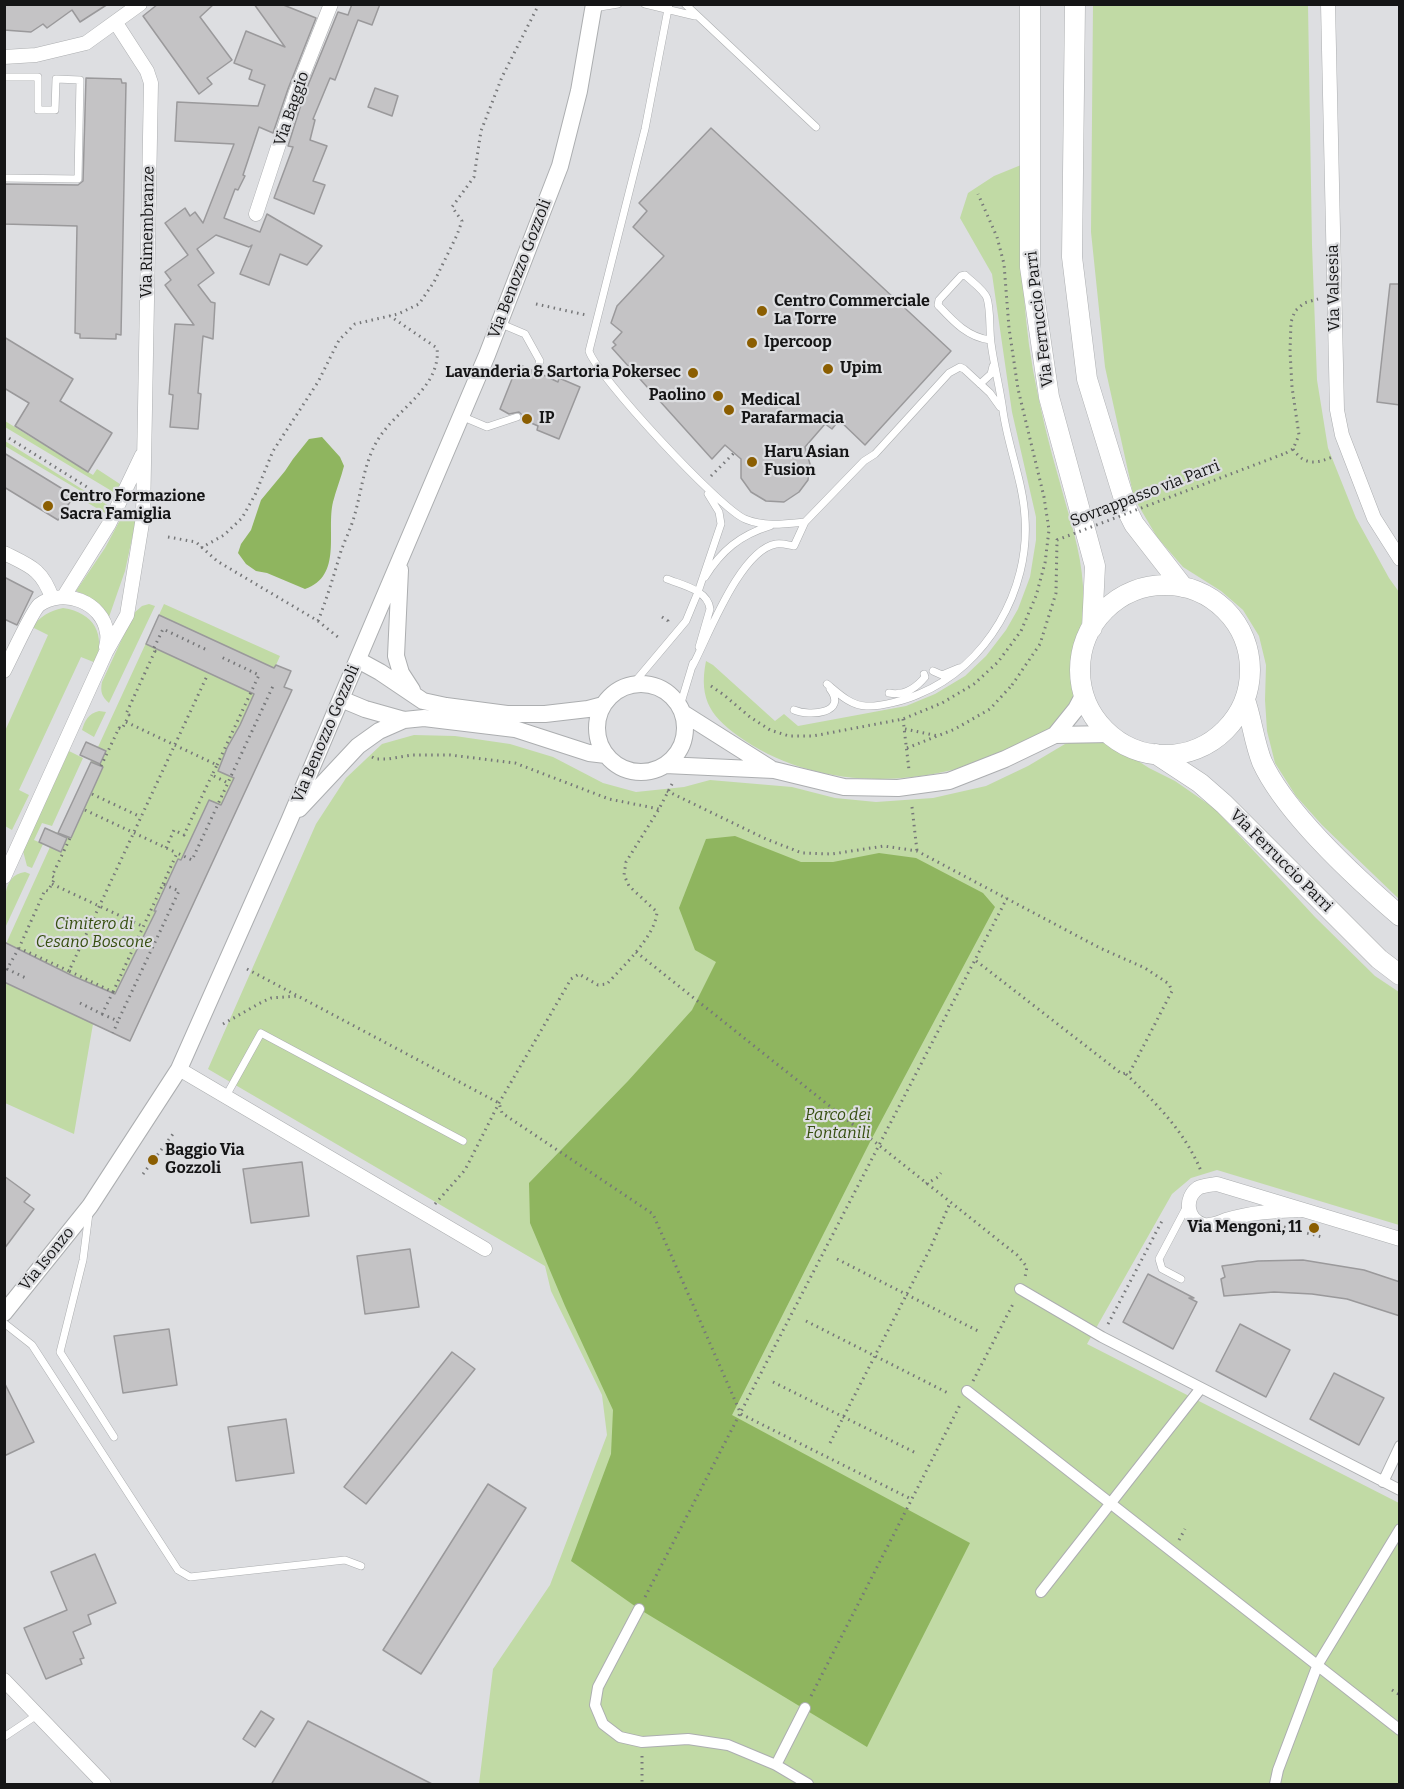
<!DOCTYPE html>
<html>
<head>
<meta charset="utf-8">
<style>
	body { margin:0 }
	#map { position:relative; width:1404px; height:1789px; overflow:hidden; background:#dddee1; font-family:Bitter,serif }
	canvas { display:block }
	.frame { position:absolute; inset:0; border:6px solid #151516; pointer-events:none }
</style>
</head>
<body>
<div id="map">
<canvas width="1404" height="1789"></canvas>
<div class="frame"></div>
</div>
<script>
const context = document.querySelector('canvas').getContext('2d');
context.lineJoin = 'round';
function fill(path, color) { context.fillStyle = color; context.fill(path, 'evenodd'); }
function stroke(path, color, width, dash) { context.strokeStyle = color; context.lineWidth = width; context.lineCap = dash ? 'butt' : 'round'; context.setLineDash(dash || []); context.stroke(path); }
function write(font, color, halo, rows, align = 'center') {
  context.font = font + ' Bitter,serif'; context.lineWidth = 4.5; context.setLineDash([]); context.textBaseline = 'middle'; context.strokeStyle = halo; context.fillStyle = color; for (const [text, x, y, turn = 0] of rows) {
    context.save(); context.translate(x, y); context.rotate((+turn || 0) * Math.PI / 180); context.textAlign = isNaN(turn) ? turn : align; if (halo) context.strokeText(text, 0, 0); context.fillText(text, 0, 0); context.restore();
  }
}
const green = new Path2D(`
	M1093 5H1308L1312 245 1317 380 1328 448 1356 518 1389 578 1399 592V899L1322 825 1296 796 1275 763 1267 731 1265 700 1266 665 1259 636 1243 610 1221 591 1183 567 1157 537 1134 498 1105 367 1091 232Z
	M1021 165C1021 234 1021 303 1033 370 1040 408 1049 446 1060 483 1069 517 1081 550 1083 586 1085 609 1080 633 1078 656 1077 675 1081 692 1069 709 1056 729 1030 741 1008 751 925 788 822 792 744 740 712 718 698 701 706 661L713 665 775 721 784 714 798 726 906 706 935 694 965 676 986 656 1006 630 1018 609 1030 577 1036 540V517L1012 412 992 274 960 218 968 193 994 176Z
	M5 421 93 475 97 469 120 484 115 493 5 427Z
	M5 441 109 506 105 513 81 499 84 493 5 446Z
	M126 509 137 515 125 571 109 617C99 604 92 597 76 591L105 548Z
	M149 604 155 606 109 703C102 697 100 692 102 682L134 613 142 606Z
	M164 604 280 656 276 665 291 671 284 687 292 690 130 1041 93 1024 74 1134 5 1103V946L50 847 43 844 32 868 27 866 23 851 69 751 83 758 52 826 42 823 34 840 41 843 39 842 45 828 58 833 92 760 80 755 86 742 98 747Z
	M63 608C95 613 105 634 96 663L81 657 19 790 29 795 12 830 5 826V731L48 635 32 627C41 616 49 611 63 608Z
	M99 711 106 712 94 737 82 730C85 720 88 714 99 711Z
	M414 735 455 736 510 744 553 757 603 783 636 792 684 787 710 780 792 787 835 798 876 802 933 798 986 786 1028 766 1065 744 1090 737 1110 743 1149 768 1175 781 1214 808 1315 917 1375 976 1399 992V1225L1217 1170 1191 1178 1172 1194 1087 1344 1399 1503V1784H479L493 1669 550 1585 607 1435 602 1395 551 1291 545 1266 208 1069 316 824 346 778 382 744Z
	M25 872 30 874 5 928C5 908 0 875 25 872Z`);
const forest = new Path2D(`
	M322 437 340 457 344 466C341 478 336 490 333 502 326 531 343 576 305 589L267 573 256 571 246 564 238 553 241 544 251 530 261 500 285 471 293 459 309 439Z
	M735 836 801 862H833L879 853 916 858 983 893 995 907 871 1140 732 1415 970 1543 867 1747 639 1609 571 1561 611 1454 613 1410 565 1306 530 1223 529 1183 628 1081 692 1010 716 962 695 950 679 908 706 839Z`);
const building = new Path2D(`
	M4 4H108L80 22 72 10 47 28 43 24 31 32 4 30Z
	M158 4H214L200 17 232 60 207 78 212 84 199 94 143 16Z
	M254 4H281L316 18 288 89 273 133 259 127 243 175 245 176 238 190 235 189 224 218 260 232 267 214 322 246 307 265 280 254 269 285 240 274 252 245 249 247 216 235 197 249 214 273 198 285 211 302 215 303 213 339 203 336 198 393 201 394 198 429 170 427 173 395 169 394 175 324 194 325 165 285 171 280 165 272 188 255 165 223 185 208 190 216 195 212 203 223 234 144 175 141 177 102 258 106 265 85 249 79 252 70 234 63 246 31 285 47Z
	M352 4H380L372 25 358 20 335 80 330 78 313 119 315 120 310 140 327 146 313 181 325 185 314 214 274 198 293 147 288 146 304 95 338 12 348 15Z
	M86 78 121 79 122 83H126L121 335 116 334V339L80 338V334L75 333 77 226 4 224V184L78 185 83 181Z
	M375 88 398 96 392 116 368 107Z
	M711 128 951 351 865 445 839 420 832 429 825 424 805 447 810 464 808 480 799 492 784 502 766 501 751 492 741 478V459L725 445 712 459 612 348 616 345 613 342 622 332 611 323 617 306 664 256 633 227 647 211 639 203Z
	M1390 284H1400V405L1377 402Z
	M4 337 73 379 60 401 112 433 88 472 15 426 29 403 4 388Z
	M518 364 531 370V374L534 377H538L541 374 558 382 559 378 580 387 559 439 537 430 538 426 522 419V415L519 412 509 414 500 409Z
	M4 453 74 496 58 520 4 487Z
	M4 577 33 592 17 625 4 619Z
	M159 615 274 668 276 665 291 671 284 687 292 690 130 1041 4 982V942L73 976 115 994 156 911H154L178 859 181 860 209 800 221 805 234 778 218 771 227 748 240 725 254 694 146 644Z
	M86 742 106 751 100 764 80 755Z
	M91 762 103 767 71 838 58 833Z
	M45 828 67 838 61 852 39 842Z
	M302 1162 309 1216 251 1223 243 1169Z
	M4 1176 30 1195 24 1202 34 1209 4 1249Z
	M410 1249 419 1307 365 1314 357 1256Z
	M1303 1260 1364 1270 1400 1282V1316L1347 1299 1312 1294 1274 1292 1224 1296 1221 1279 1225 1277 1222 1266 1258 1261Z
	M1148 1274 1194 1298H1189L1197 1302 1173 1349 1123 1322Z
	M1240 1324 1290 1350 1266 1397 1216 1371Z
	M169 1329 177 1385 123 1393 114 1336Z
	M452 1352 475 1369 366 1504 344 1487Z
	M1334 1373 1384 1398 1359 1445 1310 1419Z
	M4 1382 34 1442 4 1456Z
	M286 1419 294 1473 236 1481 228 1427Z
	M488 1484 526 1508 421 1674 383 1650Z
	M95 1554 116 1603 88 1615 91 1624 73 1632 84 1658 80 1659 82 1664 46 1679 24 1628 67 1610 51 1572Z
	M261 1711 274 1719 255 1747 243 1739Z
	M308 1721 434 1785H271Z`);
const path = new Path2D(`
	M536 304 586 315
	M4 435 106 499
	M1293 449C1305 467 1318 463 1335 456
	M1286 453 1293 449 1299 435 1292 387 1290 351 1291 322 1295 311 1304 303 1318 299
	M711 476 734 453
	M168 537 196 542 217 561 318 621 339 638
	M201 548 224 535 242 518 255 495 273 451 318 382 339 340 355 324 398 314 419 304 434 282 457 235 462 221 452 207 474 177 481 131 502 77 539 4
	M662 617 668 621V623
	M318 621C327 598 334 575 341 551 345 540 351 528 354 517 363 487 364 456 384 431 403 406 441 384 437 348L390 316
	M711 686 724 695 750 717 770 730 789 736H813L903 719 942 703 974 684 998 662 1021 631 1036 596 1045 563 1049 530 1044 497 1018 389 1009 328 1004 264 997 237 978 194
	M903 719 909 770
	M126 722 217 765 212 775 228 783
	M905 729 938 736
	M907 748 955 729 990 709 1012 685
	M372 757 376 759H388L412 755H450L515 763 609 799 659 809
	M217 765 259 675 219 656
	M101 766 119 728 122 729 129 715 126 714 155 651 153 650 163 629 207 650
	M667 791 766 839 802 853 832 854 884 846 917 851 1100 948 1145 968 1169 984 1172 991 1130 1072 1122 1074 975 960
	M92 794 141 817
	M912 807 917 851
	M85 810 177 853
	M166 848 174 830 184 835 212 775
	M52 884 142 926
	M163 884 177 853 192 860 273 686
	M19 948 7 969 28 979
	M636 952 1017 1255 1027 1267 1025 1277
	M247 969 499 1103 502 1113 653 1214 741 1414 911 1499
	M69 971 19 948 45 890 48 891 55 878 52 876 70 838
	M113 992 163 884 179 891 118 1021
	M80 1003 102 1014 113 992 69 971 207 676
	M102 1014 118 1021 113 1033
	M223 1024 262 1002 271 998 298 996
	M1126 1074C1156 1103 1185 1132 1201 1171
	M143 1174 173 1134
	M926 1184 938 1177 941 1173
	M435 1204 465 1170 499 1103 571 979 579 974 598 985 607 984C623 966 655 937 657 912L629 886 624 875 626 862 659 809 672 784
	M1284 1227 1322 1237
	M837 1259 980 1332
	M806 1321 948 1393
	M1108 1324 1163 1219
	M973 1381 1014 1302
	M773 1382 916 1453
	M830 1443 930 1249 950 1203
	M1179 1540 1185 1529
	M645 1597 1007 898
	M1392 1690 1400 1695
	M811 1696 961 1403
	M642 1756V1784`);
const service = new Path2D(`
	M645 4 695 16
	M669 4 645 129 589 351C596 375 720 509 745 519 764 527 785 524 805 522
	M685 4 816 127
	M594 8 618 4
	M4 77H38V110H55L56 79 80 80 78 179 4 178
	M499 323 525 334 540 361 536 372
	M980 384 991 374 993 366
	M461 416 487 427 517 417
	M705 577C721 551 740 535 770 526
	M667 579C682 585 708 590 710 609L699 647
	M692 667C708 637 740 550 776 544 782 543 788 545 794 546L805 522 864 461 875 454 949 373 960 367 964 369 990 393 1000 407
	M933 671 942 675 959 668
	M633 684 686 621 698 592 721 524 719 512 708 494
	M827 684C838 693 851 706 866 706 880 707 906 700 919 694 987 666 1030 590 1025 518 1023 481 1008 447 1003 411 1000 388 994 366 991 343 989 328 991 312 987 298 984 290 971 281 965 275L961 276 939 300 938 305C953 321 967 337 990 340
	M889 693C904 696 916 688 925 677L924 674
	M680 706 693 663
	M794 710C810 717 848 713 830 689
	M226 1096 261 1033 463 1141
	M89 1213 83 1260 60 1352 114 1437
	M1181 1279 1162 1269 1159 1259 1187 1206
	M4 1323 32 1345 178 1570 190 1577 345 1560 361 1566
	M4 1737 37 1715`);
const pedestrian = new Path2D(`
	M1020 1289 1102 1337 1400 1490
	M967 1391 1400 1730
	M1383 1482 1400 1446
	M1041 1592 1201 1388
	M639 1609 598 1687 595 1705 603 1724 620 1737 642 1742 688 1739 728 1745 776 1765 808 1784
	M776 1765 805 1708
	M1275 1784 1278 1770 1318 1664 1400 1529`);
const minor = new Path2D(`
	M1328 4 1337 410 1342 435 1374 518 1400 559
	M4 57 36 55 86 43 140 4
	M256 214 296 92 331 4
	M4 553C30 566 42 569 52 598
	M64 596 109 524 142 455
	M4 671C10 660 32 611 39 605 63 587 103 602 107 633 108 638 107 643 106 647
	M4 877 106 652 127 615 143 517 151 83 147 71 116 23
	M179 1069 485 1249
	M1301 1210C1275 1211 1251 1212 1226 1220 1219 1223 1211 1226 1204 1225 1186 1220 1184 1198 1198 1188 1204 1185 1211 1185 1217 1184L1400 1239
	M4 1680 104 1784`);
const tertiary = new Path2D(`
	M400 570 396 656 401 673 412 690
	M358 660 380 672 423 701 446 706 507 714H545L588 709 603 705
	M597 728a44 44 0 1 1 88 0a44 44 0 1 1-88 0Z
	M341 699 365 709 404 720 424 718 515 729 589 753 606 755
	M683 713 770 768
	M1055 735 1076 709 1084 694
	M665 765 774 770 844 787 898 788 949 781 1005 759 1055 735 1110 734
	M299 809 358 746 379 731 404 720
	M4 1313 90 1206 179 1069 289 821 487 355 560 166 579 91 594 4`);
const secondary = new Path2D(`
	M1030 4V267L1049 397 1095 566 1092 628
	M1075 4 1072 257 1087 379 1128 512 1134 524 1183 587
	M1080 670a85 85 0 1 1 170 0a85 85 0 1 1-170 0Z
	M1245 700C1252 720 1254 742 1262 762 1286 814 1356 878 1400 916
	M1156 754 1200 783 1224 804 1379 959 1400 975`);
const pathBridge = new Path2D(`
	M1012 685 1040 644 1056 593 1057 540 1286 453`);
const markers = [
	[762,311,6,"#8b5e01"],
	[752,343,6,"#8b5e01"],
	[828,369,6,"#8b5e01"],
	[693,373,6,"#8b5e01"],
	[718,396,6,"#8b5e01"],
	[729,410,6,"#8b5e01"],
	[527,419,6,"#8b5e01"],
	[752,462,6,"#8b5e01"],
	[48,506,6,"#8b5e01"],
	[153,1160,6,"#8b5e01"],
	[1314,1228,6,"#8b5e01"]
];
const streetNames = [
	["Via Baggio",292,109,-71],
	["Via Rimembranze",148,232,-89],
	["Via Benozzo Gozzoli",520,269,-69],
	["Via Valsesia",1334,288,-91],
	["Via Ferruccio Parri",1040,319,-97],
	["Sovrappasso via Parri",1145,494,-21],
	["Via Benozzo Gozzoli",326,734,-67],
	["Via Ferruccio Parri",1281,861,45],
	["Via Isonzo",47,1259,-51]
];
const poiNames = [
	["Centro Commerciale",774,302],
	["La Torre",774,320],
	["Ipercoop",764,343],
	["Upim",840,369],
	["Lavanderia & Sartoria Pokersec",681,373,"right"],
	["Paolino",706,396,"right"],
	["Medical",741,401],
	["Parafarmacia",741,419],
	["IP",539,419],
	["Haru Asian",764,453],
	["Fusion",764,471],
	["Centro Formazione",60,497],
	["Sacra Famiglia",60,515],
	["Baggio Via",165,1151],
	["Gozzoli",165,1169],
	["Via Mengoni, 11",1302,1228,"right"]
];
const parkNames = [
	["Cimitero di",94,925],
	["Cesano Boscone",94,943],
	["Parco dei",838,1116],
	["Fontanili",838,1134]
];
fill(green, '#c1daa5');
fill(forest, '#8fb55f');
fill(building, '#c4c3c5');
stroke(building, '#9a999b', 1.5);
stroke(service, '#acaeb0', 8);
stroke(pedestrian, '#acaeb0', 12);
stroke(minor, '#acaeb0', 15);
stroke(tertiary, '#acaeb0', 18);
stroke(secondary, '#acaeb0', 21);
stroke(path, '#767779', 3, [1.5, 4.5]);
stroke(service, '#fff', 7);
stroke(pedestrian, '#fff', 10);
stroke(minor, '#fff', 14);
stroke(tertiary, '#fff', 16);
stroke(secondary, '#fff', 20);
stroke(pathBridge, '#767779', 3, [1.5, 4.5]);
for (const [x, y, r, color] of markers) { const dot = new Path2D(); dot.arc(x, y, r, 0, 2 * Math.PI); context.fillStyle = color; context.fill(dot); stroke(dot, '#dddee1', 2); }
write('16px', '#151516', '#dddee1', streetNames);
write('bold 16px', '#151516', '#dddee1', poiNames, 'left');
write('italic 16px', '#374f11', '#dddee1', parkNames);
</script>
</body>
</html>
